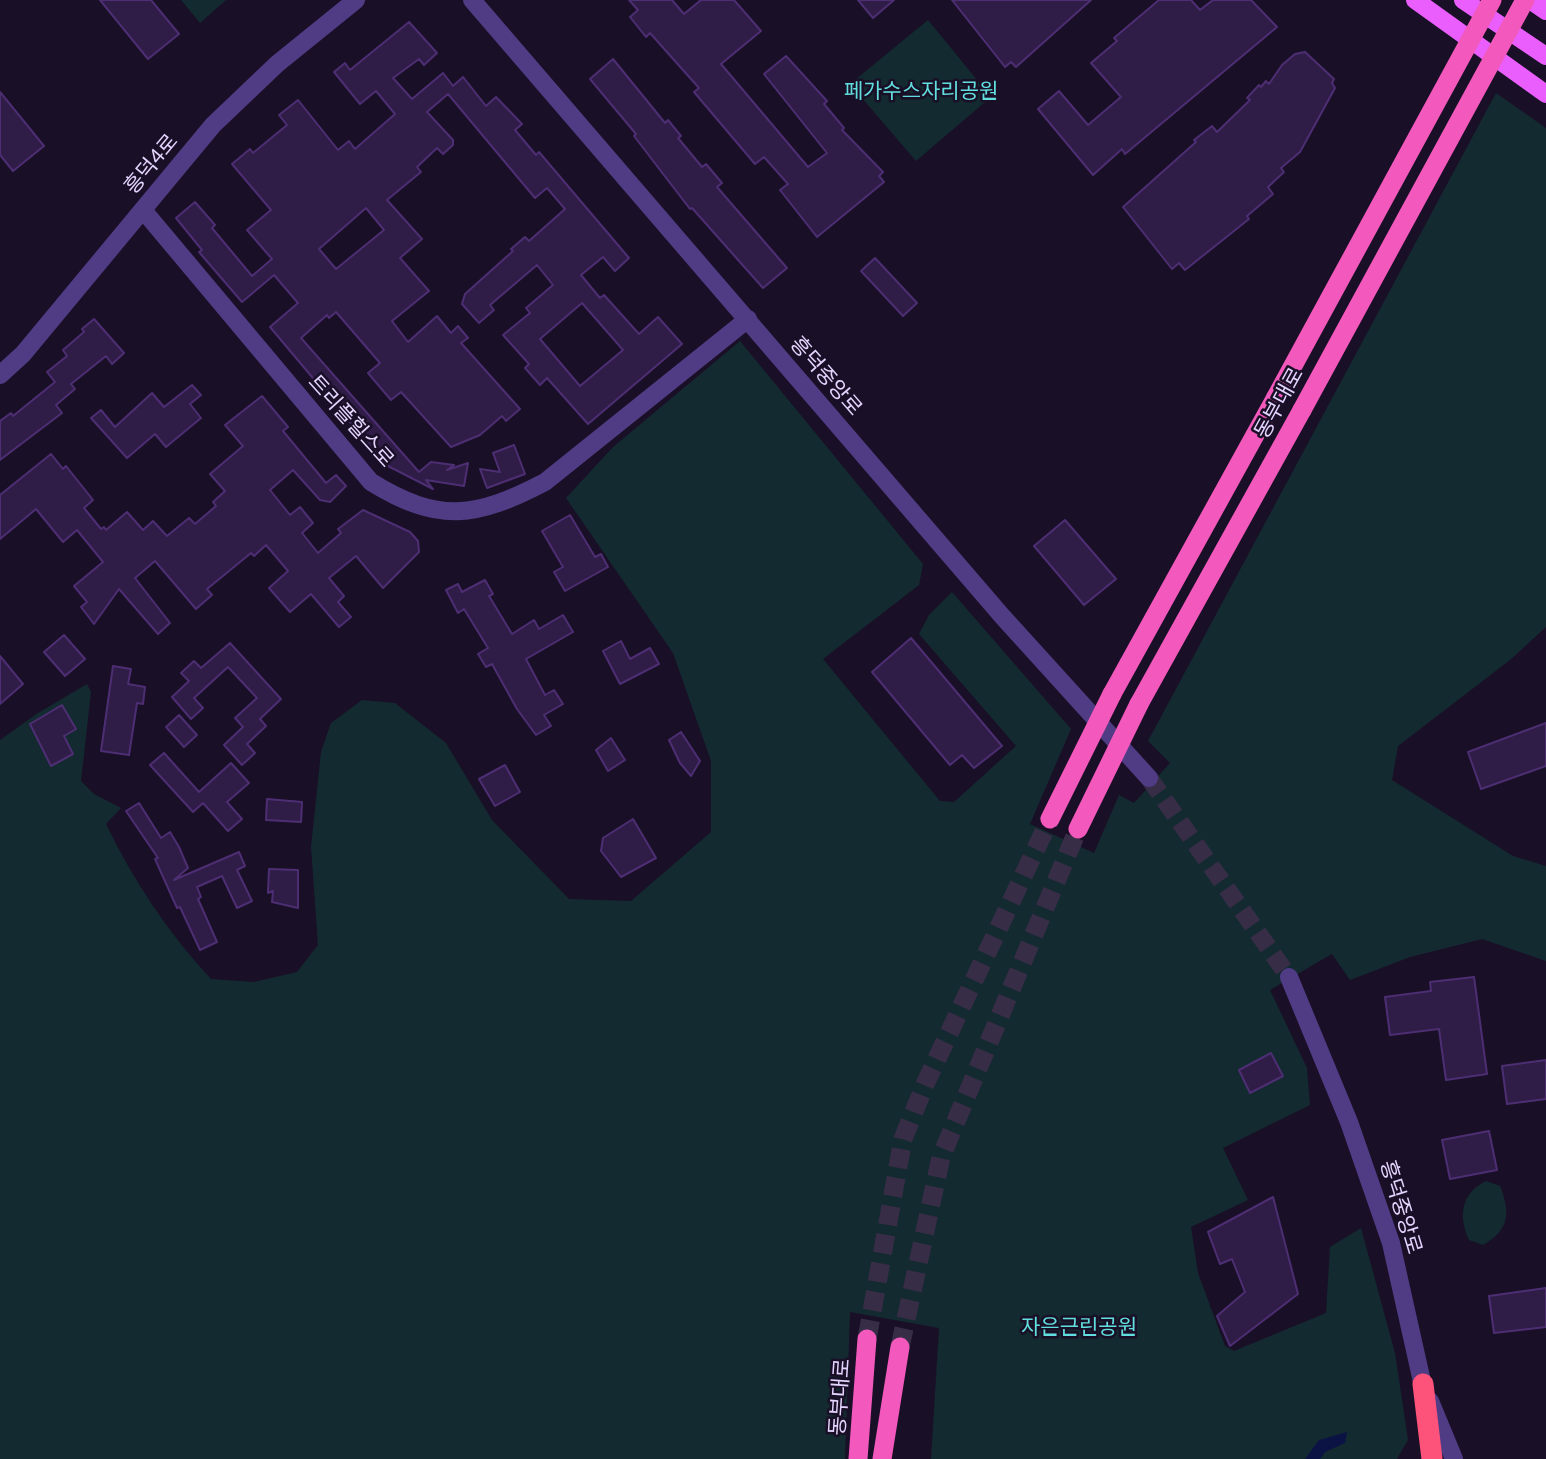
<!DOCTYPE html>
<html>
<head>
<meta charset="utf-8">
<style>
	body { margin:0 }
	canvas { display:block; background:#190f26 }
</style>
</head>
<body>
<canvas width="1546" height="1459"></canvas>
<script>
const context = document.querySelector('canvas').getContext('2d');
context.lineJoin = 'round';
function fill(path, color) { context.fillStyle = color; context.fill(path, 'evenodd'); }
function stroke(path, color, width, dash) { context.strokeStyle = color; context.lineWidth = width; context.lineCap = dash ? 'butt' : 'round'; context.setLineDash(dash || []); context.stroke(path); }
function write(font, color, halo, rows, align = 'center') {
  context.font = font + ' Lato,"Noto Sans KR",sans-serif'; context.lineWidth = 5; context.setLineDash([]); context.textBaseline = 'middle'; context.strokeStyle = halo; context.fillStyle = color; for (const [text, x, y, turn = 0] of rows) {
    context.save(); context.translate(x, y); context.rotate((+turn || 0) * Math.PI / 180); context.textAlign = isNaN(turn) ? turn : align; if (halo) context.strokeText(text, 0, 0); context.fillText(text, 0, 0); context.restore();
  }
}
const green = new Path2D(`
	M181 0H226L200 23Z
	M928 20 991 97 916 161 850 84Z
	M1496 93 1546 128V627L1510 660 1398 746 1392 780 1513 856 1546 866V961L1482 939 1410 957 1350 980 1332 954 1270 990 1307 1068 1310 1105 1223 1148 1248 1200 1191 1227 1198 1273 1225 1346 1234 1351 1326 1313 1330 1247 1361 1228 1395 1353 1408 1440 1397 1459H931L939 1328 850 1312 845 1459H0V740L38 713 87 684 91 692 81 781 94 794 121 808 106 824C133 880 168 933 211 979L254 982 297 972 318 945 311 847 321 752 331 723 362 700 395 703 446 743 492 820 569 899 631 901 711 832V761L673 653 566 498 613 447 740 341 923 564 919 585 823 659 940 801 954 802 1016 746 919 634 929 615 952 592 1071 729 1030 824 1094 853 1119 795 1134 803 1170 763 1148 741Z
	M1486 1181 1500 1186C1511 1214 1509 1230 1483 1245L1469 1240C1458 1216 1461 1193 1486 1181Z`);
const water = new Path2D(`
	M1347 1432 1345 1443 1325 1452 1320 1459H1305L1319 1440Z`);
const building = new Path2D(`
	M100 0H151L179 34 148 59Z
	M629 0H672L684 14 701 0H734L761 31 721 64 808 167 827 153 764 74 786 56 827 101 824 104 844 128 842 130 883 172 879 176 884 182 817 237 780 190 788 184 764 157 755 164 694 92 699 88 650 33 646 37 630 17 638 10Z
	M858 0H894L873 18Z
	M952 0H1091L1016 67 1011 62 1005 67Z
	M1159 0H1191L1200 10 1213 0H1251L1277 27 1125 154 1122 149 1093 175 1038 109 1059 91 1088 125 1121 97 1091 63 1117 41 1114 38Z
	M409 22 437 53 424 65 419 59 393 78 412 99 443 73 453 86 463 77 486 106 496 97 522 124 515 130 536 155 539 152 629 258 615 271 603 257 581 275 600 298 604 295 639 334 658 317 682 344 588 424 547 378 540 385 525 368 529 364 503 335 530 313 526 308 553 285 537 265 490 305 494 310 479 323 462 304 465 294 513 251 511 249 525 237 529 241 565 209 547 188 535 198 448 94 427 112 453 140V145L443 154 437 148 417 167 421 172 387 200 422 239 400 258 429 291 392 321 408 342 437 316 451 333 458 326 468 338 461 343 520 409 506 421 502 416 480 435 451 447 401 392 391 400 368 373 380 363 336 312 329 318 327 315 301 338 419 472 431 462 454 465 447 470 468 463 464 486 426 480 433 489 386 465 270 327 298 303 274 275 242 302 199 252 202 250 176 218 195 202 215 225 212 228 252 276 272 259 247 230 271 210 232 164 250 149 253 153 287 125 279 115 298 100 338 150 349 141 355 149 395 114 376 91 360 104 334 72 345 63 350 70ZM366 208 384 230 336 269 319 249ZM582 303 623 350 580 386 540 339Z
	M1305 52 1334 79 1332 83 1335 88 1300 152 1281 168 1284 172 1268 187 1273 194 1247 216 1249 219 1185 270 1179 263 1172 269 1123 207 1196 142 1194 140 1212 126 1217 132 1250 100 1247 98 1259 85 1261 87 1266 81 1269 84 1282 65 1295 54Z
	M613 59 665 123 668 120 681 136 678 138 702 167 706 164 722 183 717 187 787 268 763 288 692 208 690 209 634 136 636 134 590 79Z
	M0 92 44 146 13 171 0 155Z
	M875 258 917 303 903 316 861 271Z
	M94 319 124 353 112 364 106 356 71 384 75 389 56 405 62 413 0 460V421L11 413 13 416 55 382 47 372 67 356 63 350 84 332 82 329Z
	M192 385 201 395 190 404 201 418 166 447 155 434 127 458 91 418 101 410 115 427 152 393 164 407Z
	M262 396 288 427 283 431 326 483 336 475 346 486 330 502 320 500 293 470 270 490 290 515 300 507 313 523 302 533 318 553 341 533 338 529 363 510 410 532 418 541 419 552 383 588 356 556 329 578 344 596 338 602 351 617 339 627 311 594 290 612 269 588 288 571 266 545 254 556 251 553 207 589 212 595 196 609 155 561 135 578 170 623 158 634 119 589 94 624 81 607 87 602 74 586 103 562 77 530 63 542 36 509 0 539V495L51 454 63 469 66 466 93 500 84 508 101 529 104 527 106 530 127 512 143 530 153 521 167 536 189 518 195 524 216 506 213 502 225 491 210 474 243 446 225 425Z
	M514 445 525 474 487 488 480 469 500 472 493 453Z
	M570 515 595 557 601 554 608 567 565 591 554 572 563 567 542 531Z
	M1065 520 1116 579 1084 605 1034 546Z
	M485 580 493 594 489 596 512 634 534 620 539 629 563 615 573 632 526 659 545 695 554 690 563 704 544 715 551 726 536 735 517 709 492 664 486 667 478 654 488 648 464 609 458 613 446 590 458 584 462 592Z
	M64 635 85 659 65 676 44 652Z
	M911 638 1002 746 974 768 962 755 950 765 872 672Z
	M621 641 630 659 650 648 659 664 620 684 603 651Z
	M230 643 281 699 260 719 266 726 247 744 255 753 242 765 224 745 243 727 235 718 257 698 228 667 194 698 203 708 191 719 172 697 189 681 181 673 194 661 201 668Z
	M0 656 23 684 0 704Z
	M113 666 131 669 128 684 145 687 143 704 137 703 129 755 101 751Z
	M62 705 76 729 64 736 73 754 51 766 30 724Z
	M179 715 197 735 184 747 166 727Z
	M1546 723V766L1481 789 1468 752Z
	M681 732 700 761 691 776 680 763 669 740Z
	M611 738 625 760 608 771 596 750Z
	M164 753 199 792 231 763 249 783 227 802 242 819 228 831 203 803 193 812 150 765Z
	M505 765 520 792 495 806 479 779Z
	M267 799 302 802 301 822 266 820Z
	M139 803 161 838 170 832 179 847 188 868 174 880 239 852 245 866 237 870 252 901 237 908 222 876 197 887 201 897 198 899 217 942 200 950 180 907 177 908 155 859 158 858 126 811Z
	M633 819 656 858 621 877 601 851 603 838Z
	M269 869 298 870V908L272 902 273 891 268 893Z
	M1474 977 1487 1074 1446 1080 1439 1029 1390 1035 1385 997 1431 991 1430 982Z
	M1271 1053 1283 1076 1250 1093 1239 1070Z
	M1546 1060V1099L1507 1104 1502 1066Z
	M1489 1131 1497 1170 1450 1179 1442 1140Z
	M1273 1197 1298 1294 1230 1346 1217 1316 1245 1292 1232 1259 1220 1264 1208 1232Z
	M1546 1288V1327L1494 1333 1489 1296Z`);
const tertiaryTunnel = new Path2D(`
	M1149 778 1289 977`);
const trunkTunnel = new Path2D(`
	M867 1339 903 1139 926 1082 1050 819
	M900 1347 941 1157 1078 829`);
const minor = new Path2D(`
	M143 210 371 482C439 524 476 518 545 482L748 319`);
const tertiary = new Path2D(`
	M472 0 1002 616 1149 778
	M0 375 23 354 213 125 277 64 356 0
	M1289 977 1349 1122 1391 1243 1425 1395
	M1430 1401 1454 1459`);
const primary = new Path2D(`
	M1415 0 1546 94
	M1463 0 1546 56
	M1530 0 1546 11`);
const trunk = new Path2D(`
	M1112 694 1276 397
	M1139 704 1302 410
	M858 1459 867 1339
	M882 1459 900 1347`);
const motorway = new Path2D(`
	M1423 1384 1432 1459`);
const trunkBridge = new Path2D(`
	M1276 397 1492 0
	M1302 410 1525 0
	M1050 819 1112 694
	M1078 829 1139 704`);
const parkNames = [
	["페가수스자리공원",921,91],
	["자은근린공원",1079,1327]
];
const streetNames = [
	["흥덕4로",151,164,-50],
	["흥덕중앙로",826,376,49],
	["동부대로",1279,403,-61],
	["트리플힐스로",351,421,48],
	["흥덕중앙로",1401,1207,73],
	["동부대로",840,1397,-86]
];
fill(green, '#132a30');
fill(water, '#0b1244');
fill(building, '#2f1c47');
stroke(building, '#4d2e73', 2);
stroke(tertiaryTunnel, '#372d47', 18, [18, 9]);
stroke(trunkTunnel, '#372d47', 19, [19, 10]);
stroke(minor, '#503b85', 18);
stroke(tertiary, '#503b85', 18);
stroke(primary, '#e95efd', 18);
stroke(trunk, '#f358bc', 19);
stroke(motorway, '#fd527a', 21);
stroke(trunkBridge, '#f358bc', 19);
write('21px', '#61dfde', '#190f26', parkNames);
write('21px', '#e4d5ff', '#190f26', streetNames);
</script>
</body>
</html>
